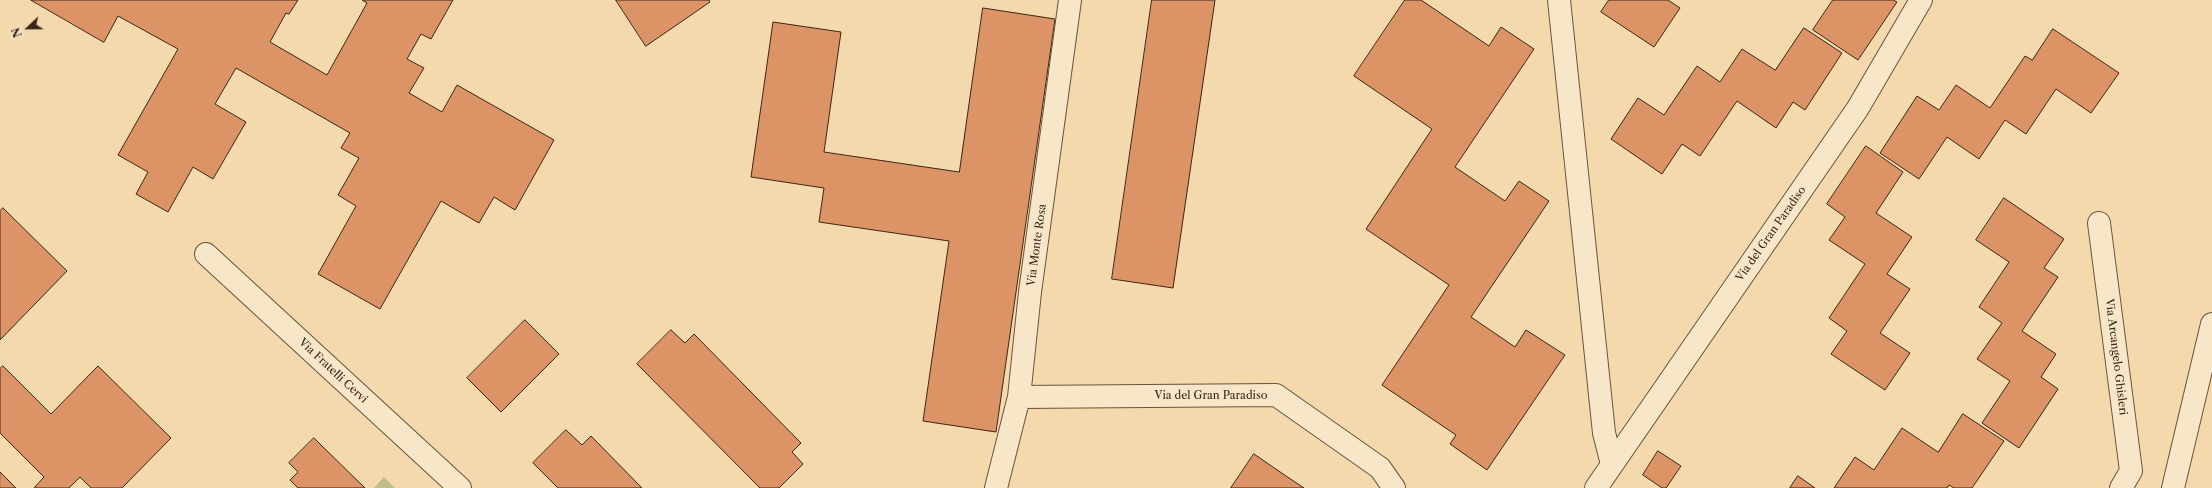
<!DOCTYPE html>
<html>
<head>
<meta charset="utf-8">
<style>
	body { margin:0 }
	#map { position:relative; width:2212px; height:488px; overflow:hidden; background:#f3d9ab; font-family:"Libre Caslon Text",serif }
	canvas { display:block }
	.north { position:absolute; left:8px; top:8px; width:40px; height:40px; -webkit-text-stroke:3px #f7e6c8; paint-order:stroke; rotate:248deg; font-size:11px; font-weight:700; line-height:16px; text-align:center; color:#3b2617 }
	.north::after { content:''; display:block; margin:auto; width:14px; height:18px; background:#3b2617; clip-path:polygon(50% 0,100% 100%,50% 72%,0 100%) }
</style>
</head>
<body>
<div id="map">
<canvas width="2212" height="488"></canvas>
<div class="north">N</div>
</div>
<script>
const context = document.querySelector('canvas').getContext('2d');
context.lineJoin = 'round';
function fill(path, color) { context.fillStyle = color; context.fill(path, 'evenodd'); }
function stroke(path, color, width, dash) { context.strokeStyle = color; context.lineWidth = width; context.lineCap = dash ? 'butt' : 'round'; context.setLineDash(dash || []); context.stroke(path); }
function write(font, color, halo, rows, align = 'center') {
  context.font = font + ' "Libre Caslon Text",serif'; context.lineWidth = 3.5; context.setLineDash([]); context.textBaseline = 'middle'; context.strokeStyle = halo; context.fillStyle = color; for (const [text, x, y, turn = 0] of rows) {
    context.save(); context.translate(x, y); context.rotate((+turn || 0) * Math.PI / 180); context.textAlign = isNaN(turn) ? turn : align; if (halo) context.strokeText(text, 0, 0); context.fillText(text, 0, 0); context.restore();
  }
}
const green = new Path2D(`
	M384 477 395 488H374Z`);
const building = new Path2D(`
	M31 0H298L289 14 286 13 270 42 327 75 367 3 362 0H453L431 39 421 34 407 59 424 68 409 93 442 112 457 85 554 140 515 210 494 197 479 223 441 201 380 309 318 274 356 206 338 195 359 158 341 148 350 133 236 68 215 104 246 122 213 179 193 167 168 212 136 194 148 172 118 155 178 49 118 16 104 42Z
	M616 0H709L710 2 646 46Z
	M1152 0H1215L1173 288 1112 279Z
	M1405 0H1421L1489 46 1501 27 1534 49 1455 167 1505 201 1519 181 1549 201 1471 317 1515 347 1526 330 1565 355 1487 470 1450 444 1456 435 1382 385 1449 285 1366 229 1432 129 1354 76Z
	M1609 0H1668L1680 8 1654 47 1601 12Z
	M1833 0H1893L1897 2 1858 60 1813 30Z
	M983 8 1055 19 996 432 923 421 949 241 819 222 824 188 751 177 773 22 841 32 824 152 959 172Z
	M1804 28 1842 53 1805 110 1793 102 1776 128 1737 101 1700 156 1682 144 1662 174 1611 139 1638 98 1664 115 1697 66 1720 82 1742 49 1775 70Z
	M2053 29 2119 73 2091 113 2056 89 2026 134 2005 120 1979 159 1947 137 1919 179 1880 153 1917 96 1939 110 1956 85 1990 108 2025 56 2032 60Z
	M1866 146 1903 172 1876 213 1912 237 1887 274 1910 289 1880 333 1910 353 1885 390 1831 354 1847 331 1829 318 1865 264 1829 240 1845 217 1827 204Z
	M2004 198 2064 239 2044 268 2058 277 2022 331 2056 354 2041 377 2058 389 2019 448 1982 423 2010 381 1977 359 2002 323 1979 307 2009 262 1976 240Z
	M3 208 67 271 0 340V211Z
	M525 320 559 354 501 412 467 378Z
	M671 330 685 343 694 334 801 443 792 452 803 464 779 488H760L637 364Z
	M3 366 51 414 98 366 171 438 122 488H91L80 477 69 488H34L44 477 0 433V369Z
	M1963 414 2004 441 1972 488H1954L1949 485 1947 488H1834L1855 457 1874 470 1902 428 1938 452Z
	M566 430 582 445 591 436 642 488H558L533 463Z
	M314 438 323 447 365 488H298L290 480 298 472 289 463Z
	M1658 451 1681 466 1666 488H1662L1643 475Z
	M1254 454 1286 476 1304 488H1231Z
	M0 472 16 488H0Z
	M1798 476 1815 488H1790Z`);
const minor = new Path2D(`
	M1559 0 1604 433 1612 464
	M2099 223 2131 471 2121 488
	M206 254 460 488
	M1019 397 1276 395 1380 468 1394 488
	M996 488 1019 397 1030 292 1070 0
	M1596 488 1858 108 1921 0`);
const tertiary = new Path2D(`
	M2173 488 2212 324`);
const streetNames = [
	["Via del Gran Paradiso",1771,234,-55],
	["Via Monte Rosa",1037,245,-82],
	["Via Arcangelo Ghisleri",2116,357,83],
	["Via Fratelli Cervi",333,371,43],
	["Via del Gran Paradiso",1211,396]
];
fill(green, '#bcbf88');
fill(building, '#dc9366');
stroke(building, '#3b2617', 1);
stroke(minor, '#69533c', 24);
stroke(tertiary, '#69533c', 24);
stroke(minor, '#f7e6c8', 22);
stroke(tertiary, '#f7e6c8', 22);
write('11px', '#3b2617', '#f7e6c8', streetNames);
</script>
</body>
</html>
